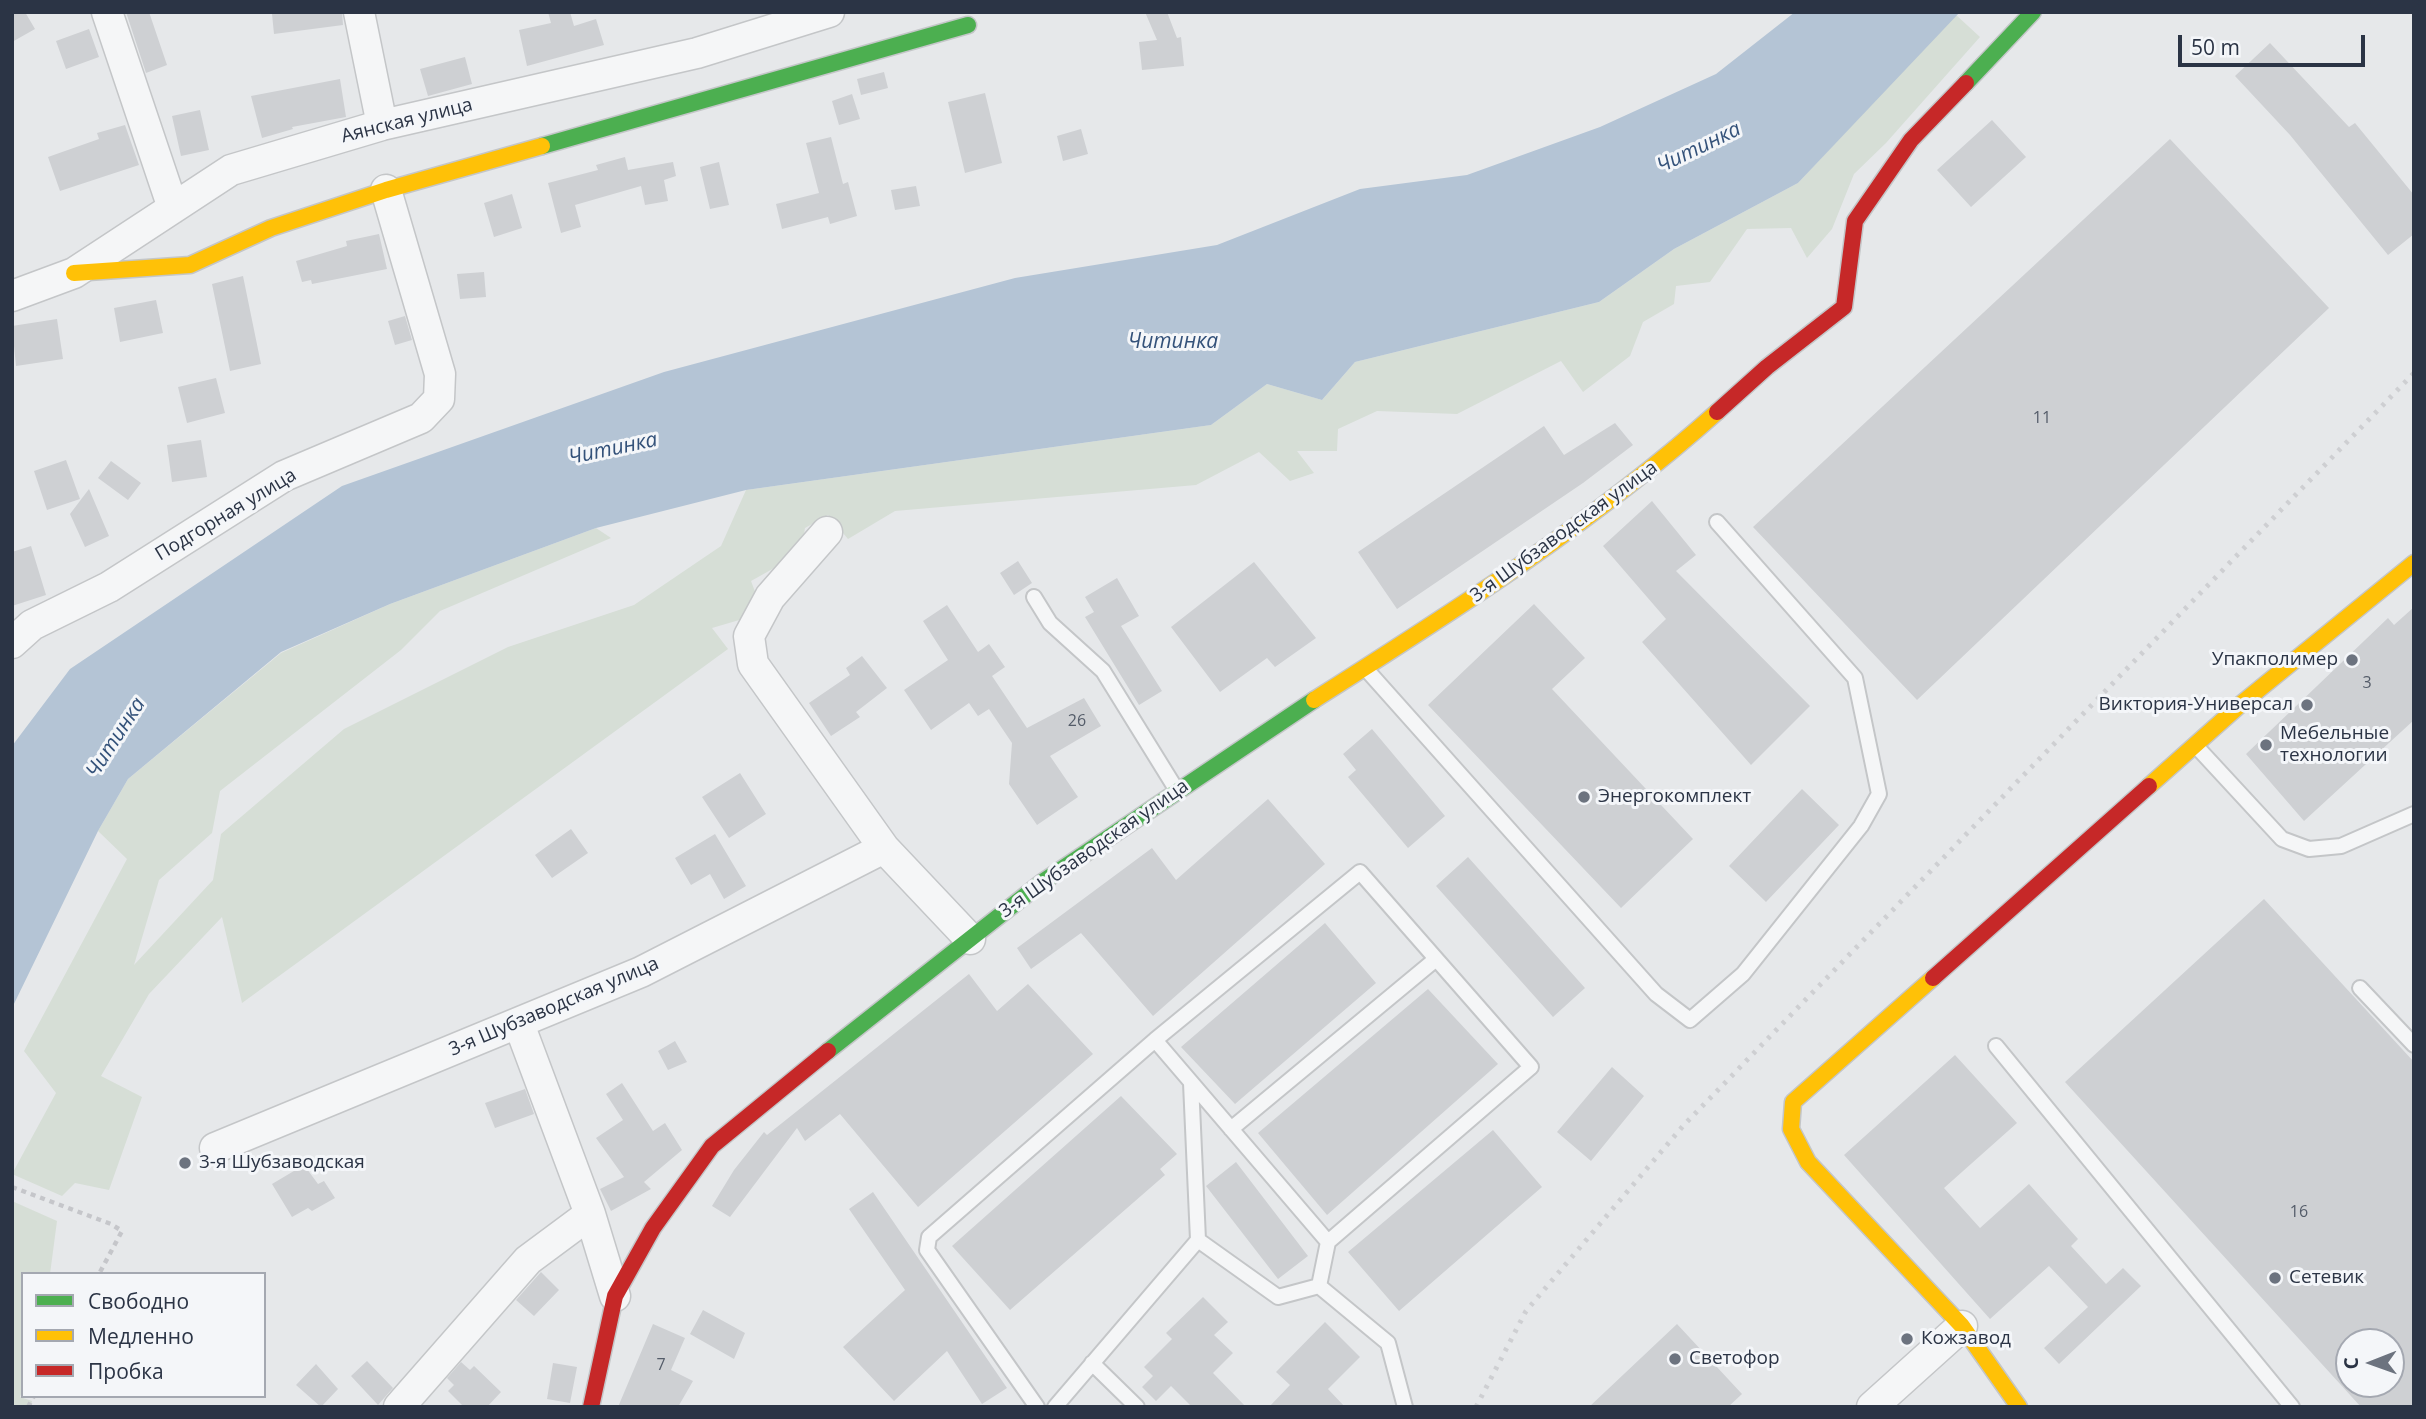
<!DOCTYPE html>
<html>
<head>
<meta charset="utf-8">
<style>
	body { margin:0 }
	#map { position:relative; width:2426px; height:1419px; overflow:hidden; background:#e6e8ea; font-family:"Open Sans",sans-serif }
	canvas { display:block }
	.frame { position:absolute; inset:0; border:14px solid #2b3445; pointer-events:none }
	.legend { position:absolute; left:21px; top:1272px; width:245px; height:126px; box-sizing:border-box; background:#f4f6f9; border:2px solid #a4a8b1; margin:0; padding:9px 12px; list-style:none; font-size:21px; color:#2b3445 }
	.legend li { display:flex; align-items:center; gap:14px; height:35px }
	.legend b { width:35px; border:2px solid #a4a8b1 }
	.north { position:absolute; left:2335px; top:1328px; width:70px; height:70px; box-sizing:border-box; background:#f4f6f9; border:2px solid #a4a8b1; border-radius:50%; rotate:269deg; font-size:19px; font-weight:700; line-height:28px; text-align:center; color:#2b3445 }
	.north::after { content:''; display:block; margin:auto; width:24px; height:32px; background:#6c737f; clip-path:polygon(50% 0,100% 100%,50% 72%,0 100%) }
	.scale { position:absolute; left:2178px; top:35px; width:187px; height:32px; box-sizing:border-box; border:4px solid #2b3445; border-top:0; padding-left:9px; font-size:21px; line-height:24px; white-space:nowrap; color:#2b3445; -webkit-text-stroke:5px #f4f6f9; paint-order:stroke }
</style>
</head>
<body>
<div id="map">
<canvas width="2426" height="1419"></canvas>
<div class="frame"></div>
<ul class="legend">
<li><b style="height:9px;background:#4caf50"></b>Свободно</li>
<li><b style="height:9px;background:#ffc107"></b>Медленно</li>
<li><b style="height:9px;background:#c62828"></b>Пробка</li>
</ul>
<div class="north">С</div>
<div class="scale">50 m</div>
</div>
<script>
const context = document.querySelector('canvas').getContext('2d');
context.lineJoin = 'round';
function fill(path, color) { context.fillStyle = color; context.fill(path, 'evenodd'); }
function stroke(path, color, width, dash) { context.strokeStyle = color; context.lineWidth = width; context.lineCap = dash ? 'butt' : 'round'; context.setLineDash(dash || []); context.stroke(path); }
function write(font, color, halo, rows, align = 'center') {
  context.font = font + ' "Open Sans",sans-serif'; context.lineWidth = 6; context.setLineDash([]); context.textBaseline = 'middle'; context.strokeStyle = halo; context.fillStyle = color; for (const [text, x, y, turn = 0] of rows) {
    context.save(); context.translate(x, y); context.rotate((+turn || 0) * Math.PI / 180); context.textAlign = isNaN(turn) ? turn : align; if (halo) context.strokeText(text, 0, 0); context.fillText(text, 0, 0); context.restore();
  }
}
const green = new Path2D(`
	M1955 14 1980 37 1886 143 1854 174 1832 229 1807 258 1791 228 1747 229 1710 282 1676 286 1674 304 1643 322 1630 356 1583 392 1561 361 1457 414 1377 411 1338 429 1337 451H1297L1314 473 1290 481 1259 452 1196 485 895 511 848 539 828 515 805 528 801 553 751 581 763 613 712 628 728 649 242 1003 222 917 149 994 101 1076 142 1097 109 1190 75 1183 62 1196 12 1174 56 1093 24 1051 127 859 98 831 128 779 281 653 390 604 596 528 611 538 440 611 401 650 220 791 212 833 159 880 134 965 213 880 221 834 344 729 508 647 634 605 721 546 746 490 1211 425 1267 384 1322 400 1355 362 1599 302 1674 249 1798 183Z
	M12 1201 57 1221 50 1274H23V1389L20 1397 32 1401 31 1407H12Z`);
const water = new Path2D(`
	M1795 12H1960L1798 183 1674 249 1599 302 1355 362 1322 400 1267 384 1211 425 746 490 596 528 390 604 281 652 128 779 98 831 12 1008V746L70 669 342 486 664 372 1015 278 1217 245 1360 189 1467 175 1600 127 1716 74Z`);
const building = new Path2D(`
	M12 12H25L35 29 12 42Z
	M126 12H149L167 65 146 73Z
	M282 12H342L343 25 274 34 272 14Z
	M548 12H570L574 26 596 19 604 45 527 66 519 30 551 23Z
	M1145 12H1167L1177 38 1181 37 1184 66 1142 70 1139 42 1157 40Z
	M89 29 99 57 66 69 56 41Z
	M2270 43 2349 127 2355 123 2414 195V234L2388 255 2290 135 2235 76Z
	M465 57 472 84 428 96 420 69Z
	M884 72 888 88 861 95 857 79Z
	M340 79 346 117 292 127 293 129 262 138 251 96Z
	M985 93 1002 163 965 173 948 102Z
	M852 94 860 119 839 125 832 101Z
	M200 110 209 150 181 156 172 116Z
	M1992 120 2026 157 1971 207 1937 170Z
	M125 125 139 165 60 191 48 157 99 139 97 133Z
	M1081 129 1088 154 1063 161 1057 136Z
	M831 137 843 184 848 182 857 216 830 224 828 217 782 229 776 204 819 193 806 143Z
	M2170 139 2329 308 1917 700 1753 527Z
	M625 157 628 170 673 162 676 176 664 180 668 201 645 205 641 186 575 205 581 227 561 233 548 183 598 170 596 165Z
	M719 162 729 205 710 209 700 167Z
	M916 186 920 206 895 210 891 190Z
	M512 194 522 228 494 237 484 203Z
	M379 234 387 269 312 284 311 280 302 282 296 261 347 246 346 241Z
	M484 272 486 297 460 299 457 274Z
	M243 276 261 364 230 371 212 284Z
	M156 300 163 333 120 342 114 308Z
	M405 316 412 340 395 345 388 321Z
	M57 319 63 359 16 366 12 326Z
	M216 378 225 413 187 423 178 387Z
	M1615 423 1633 445 1583 483 1397 609 1358 552 1544 426 1564 455Z
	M201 440 207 477 172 482 167 445Z
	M66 460 80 499 47 510 34 471Z
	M111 461 141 483 128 500 98 478Z
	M89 489 109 536 85 547 70 514Z
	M1652 501 1696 555 1676 571 1810 706 1751 765 1642 642 1666 619 1603 546Z
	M31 546 46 595 12 606V552Z
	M1018 561 1032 583 1014 595 1000 573Z
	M1254 562 1316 638 1275 667 1267 658 1220 692 1171 627Z
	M1117 578 1139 616 1121 626 1162 691 1139 705 1085 617 1094 612 1085 597Z
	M1534 604 1585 658 1552 689 1693 839 1621 908 1428 705Z
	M947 605 978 652 989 644 1005 667 992 676 1027 728 1084 698 1101 726 1050 756 1078 797 1037 825 1009 784 1012 743 989 709 978 716 969 703 931 730 904 690 948 660 923 621Z
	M2414 607V720L2304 821 2246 754 2388 618 2394 625Z
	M862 656 887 688 856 712 860 717 831 736 809 703 850 675 846 668Z
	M1372 729 1445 816 1408 848 1348 777 1356 770 1343 754Z
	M740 773 766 814 729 838 702 797Z
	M1802 789 1839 825 1766 902 1729 866Z
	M1268 799 1325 864 1153 1016 1081 933 1031 969 1017 948 1152 848 1176 880Z
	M571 829 588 853 552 878 535 855Z
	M715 834 746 886 724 899 710 874 691 885 675 858Z
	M1468 857 1585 988 1553 1017 1436 886Z
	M2264 899 2414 1062V1407H2361L2065 1082ZM2349 1342H2391V1384H2349Z
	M1325 923 1376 983 1235 1104 1181 1047Z
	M969 974 997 1011 1028 984 1093 1054 918 1207 840 1114 805 1141 797 1128 730 1217 712 1206 734 1170 764 1132 767 1135Z
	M1428 989 1498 1064 1327 1215 1258 1133Z
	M675 1041 687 1062 668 1070 658 1051Z
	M1955 1055 2017 1123 1944 1188 1980 1228 2029 1184 2078 1239 2071 1246 2106 1284 2123 1268 2141 1286 2059 1364 2044 1348 2088 1307 2049 1266 1990 1319 1844 1155Z
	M1612 1067 1644 1096 1591 1161 1557 1132Z
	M622 1083 653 1131 665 1123 682 1150 644 1182 651 1189 611 1211 600 1189 624 1177 596 1138 623 1120 606 1094Z
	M525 1089 534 1114 495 1128 485 1103Z
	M1121 1096 1177 1154 1160 1169 1165 1175 1010 1310 952 1246Z
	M1493 1130 1542 1187 1399 1311 1348 1252Z
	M1236 1162 1308 1256 1278 1279 1206 1186Z
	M304 1165 318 1184 324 1181 335 1198 312 1211 308 1208 292 1217 272 1184Z
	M873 1192 1007 1388 982 1404 947 1351 894 1401 843 1347 905 1290 849 1209Z
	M541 1272 559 1290 534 1316 516 1300Z
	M1203 1297 1228 1322 1214 1335 1233 1353 1213 1373 1246 1407H1192L1171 1386 1156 1401 1142 1387 1153 1376 1144 1367 1172 1339 1166 1333Z
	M703 1310 745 1333 734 1359 690 1334Z
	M1325 1322 1360 1357 1328 1389 1345 1407H1269L1290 1385 1276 1372Z
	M653 1324 685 1338 671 1370 693 1381 678 1407H618Z
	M1677 1324 1742 1394 1728 1407H1589Z
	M367 1361 393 1388 378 1405 351 1376Z
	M461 1362 470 1370 474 1366 501 1392 487 1407H464L448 1391 454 1385 447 1378Z
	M553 1363 577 1367 570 1403 547 1399Z
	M316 1364 338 1389 321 1407 296 1385Z`);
const path = new Path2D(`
	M12 1187 111 1224 122 1231 99 1274
	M28 1407 34 1396`);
const lane = new Path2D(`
	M1034 597 1050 623 1103 671 1176 789
	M1366 669 1656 994 1690 1020 1743 974 1861 826 1879 794 1855 678 1717 522
	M2196 746 2282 839 2309 849 2341 846 2414 814
	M2360 988 2414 1045
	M1155 1040 1328 1242
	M1996 1046 2292 1407
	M1191 1083 1198 1240
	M1231 1129 1436 959
	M1092 1363 1137 1407
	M1037 1407 927 1250 929 1237 1155 1040 1360 872 1531 1067 1328 1242 1319 1286
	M1055 1407 1198 1240 1278 1297 1319 1286 1388 1343 1405 1407`);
const street = new Path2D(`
	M107 12 173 208
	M359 12 382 125
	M12 296 74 273 231 170 382 125 697 53 829 12
	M827 532 770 597 749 636 753 664 884 848 970 939
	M12 643 32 625 109 587 284 476 421 418 439 399 440 374 386 190
	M519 1024 590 1214 615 1296
	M215 1148 641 972 884 848
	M399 1407 528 1260 590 1214
	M1872 1407 1962 1326`);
const fast = new Path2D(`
	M1966 83 2033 12
	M542 146 968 25
	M828 1051 1041 883 1314 700`);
const slow = new Path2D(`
	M74 273 190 265 271 228 386 190 542 146
	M1314 700C1454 611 1593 523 1717 412
	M2149 786 2241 704 2414 563
	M1933 978 1793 1102 1791 1129 1808 1162 1962 1326 2019 1407`);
const jam = new Path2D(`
	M1717 412 1767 367 1844 307 1855 221 1911 140 1966 83
	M1933 978 2149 786
	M591 1407 615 1296 653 1228 712 1146 828 1051`);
const rail = new Path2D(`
	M1476 1407 1526 1311 1683 1126 2414 373`);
const markers = [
	[2352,660,7,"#6c737f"],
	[2307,705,7,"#6c737f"],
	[2266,745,7,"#6c737f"],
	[1584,797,7,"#6c737f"],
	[185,1163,7,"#6c737f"],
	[2275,1278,7,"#6c737f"],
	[1907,1339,7,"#6c737f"],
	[1675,1359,7,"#6c737f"]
];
const numberNames = [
	["11",2042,418],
	["3",2367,683],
	["26",1077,721],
	["16",2299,1212],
	["7",661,1365]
];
const streetNames = [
	["Аянская улица",407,121,-14],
	["Подгорная улица",226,515,-31],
	["3-я Шубзаводская улица",1564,532,-36],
	["3-я Шубзаводская улица",1094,849,-35],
	["3-я Шубзаводская улица",554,1007,-23]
];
const poiNames = [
	["Упакполимер",2338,660,"right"],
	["Виктория-Универсал",2293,705,"right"],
	["Мебельные",2280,734],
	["технологии",2280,756],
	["Энергокомплект",1598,797],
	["3-я Шубзаводская",199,1163],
	["Сетевик",2289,1278],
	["Кожзавод",1921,1339],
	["Светофор",1689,1359]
];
const waterNames = [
	["Читинка",1699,148,-26],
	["Читинка",1173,342],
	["Читинка",613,449,-12],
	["Читинка",116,738,-57]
];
fill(green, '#d6ded6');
fill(water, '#b4c4d5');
fill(building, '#ced0d3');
stroke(lane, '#c4c6c8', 18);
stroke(street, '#c4c6c8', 33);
stroke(fast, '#c4c6c8', 19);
stroke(slow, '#c4c6c8', 19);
stroke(jam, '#c4c6c8', 19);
stroke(path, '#c5c6ca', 4.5, [5, 5]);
stroke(lane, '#f5f6f7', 14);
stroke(street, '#f5f6f7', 30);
stroke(fast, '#4caf50', 16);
stroke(slow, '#ffc107', 16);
stroke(jam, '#c62828', 16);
stroke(rail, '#cecfd2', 5, [3.5, 7]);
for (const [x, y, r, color] of markers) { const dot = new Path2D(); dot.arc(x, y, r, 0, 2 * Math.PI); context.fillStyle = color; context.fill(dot); stroke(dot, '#f4f6f9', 2.5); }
write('16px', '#545c69', null, numberNames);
write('19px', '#2b3445', '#f4f6f9', streetNames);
write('19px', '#2b3445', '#f4f6f9', poiNames, 'left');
write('italic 21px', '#34527a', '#f4f6f9', waterNames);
</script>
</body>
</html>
